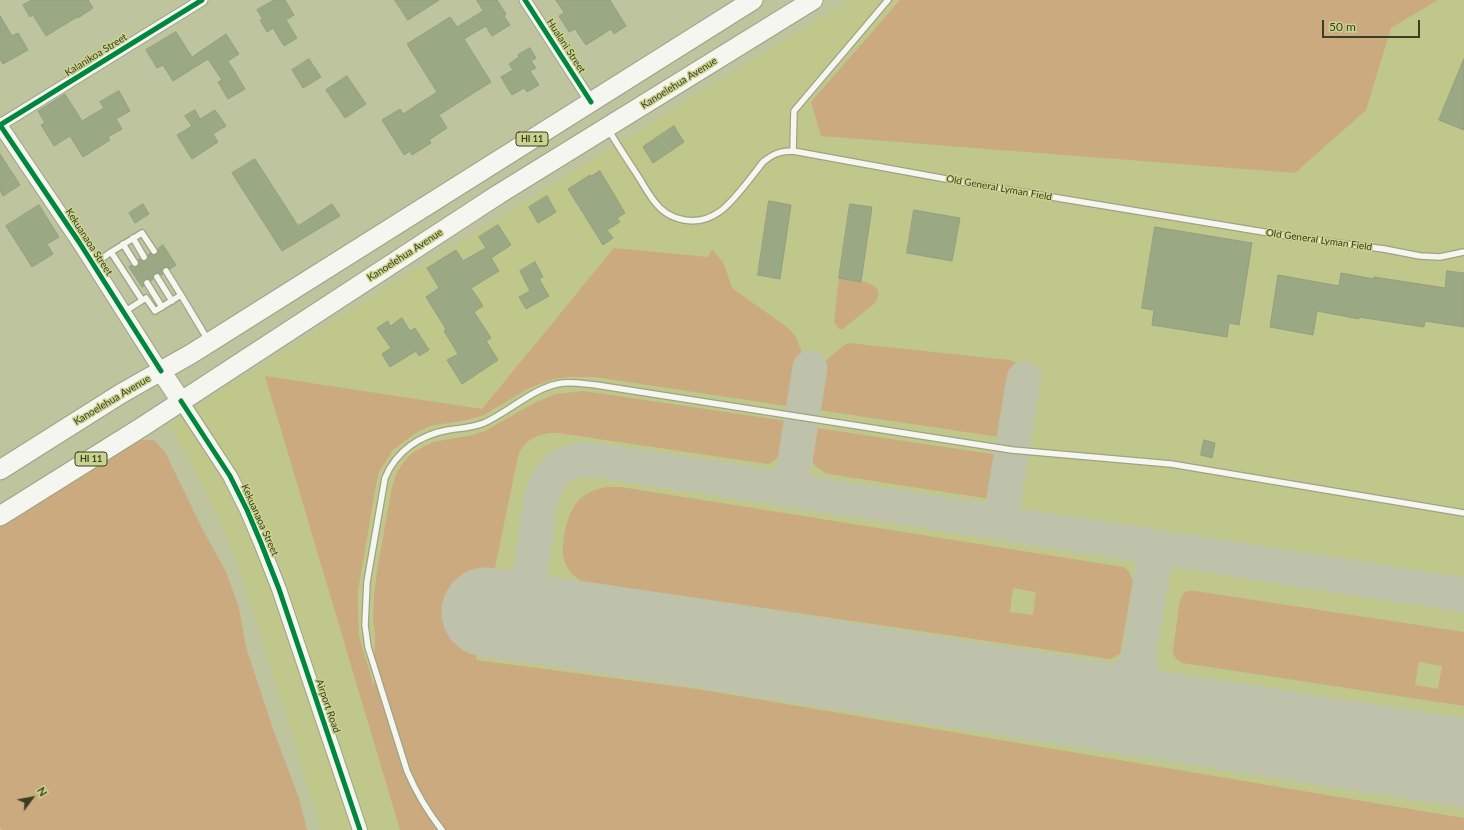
<!DOCTYPE html>
<html>
<head>
<meta charset="utf-8">
<style>
	body { margin:0 }
	#map { position:relative; width:1464px; height:830px; overflow:hidden; background:#bec49d; font-family:Lato,sans-serif }
	canvas { display:block }
	.north { position:absolute; left:12px; top:778px; width:40px; height:40px; -webkit-text-stroke:3px #cad38e; paint-order:stroke; rotate:58deg; font-size:11px; font-weight:700; line-height:16px; text-align:center; color:#3b3e22 }
	.north::after { content:''; display:block; margin:auto; width:14px; height:18px; background:#3b3e22; clip-path:polygon(50% 0,100% 100%,50% 72%,0 100%) }
	.scale { position:absolute; left:1322px; top:20px; width:98px; height:18px; box-sizing:border-box; border:2px solid #3b3e22; border-top:0; padding-left:5px; font-size:12px; line-height:14px; white-space:nowrap; color:#3b3e22; -webkit-text-stroke:3px #cad38e; paint-order:stroke }
</style>
</head>
<body>
<div id="map">
<canvas width="1464" height="830"></canvas>
<div class="north">N</div>
<div class="scale">50 m</div>
</div>
<script>
const context = document.querySelector('canvas').getContext('2d');
context.lineJoin = 'round';
function fill(path, color) { context.fillStyle = color; context.fill(path, 'evenodd'); }
function stroke(path, color, width, dash) { context.strokeStyle = color; context.lineWidth = width; context.lineCap = dash ? 'butt' : 'round'; context.setLineDash(dash || []); context.stroke(path); }
function write(font, color, halo, rows, align = 'center') {
  context.font = font + ' Lato,sans-serif'; context.lineWidth = 3; context.setLineDash([]); context.textBaseline = 'middle'; context.strokeStyle = halo; context.fillStyle = color; for (const [text, x, y, turn = 0] of rows) {
    context.save(); context.translate(x, y); context.rotate((+turn || 0) * Math.PI / 180); context.textAlign = isNaN(turn) ? turn : align; if (halo) context.strokeText(text, 0, 0); context.fillText(text, 0, 0); context.restore();
  }
}
const built = new Path2D(`
	M849 0H1464V830H322L245 585 229 542 210 501 185 453 168 426 220 391Z`);
const green = new Path2D(`
	M900 0H1438L1391 28 1366 110 1295 173 821 136 811 102Z
	M614 248 708 257 712 249 724 264 732 288 788 328 796 337 801 350V363L793 407 595 377H570L554 379 543 383 529 388 484 415 467 420 430 426 414 434 393 450 379 472 376 485 358 591V605L359 636 374 687 375 635 373 620 374 596 377 571 392 487 397 472 404 462 412 453 433 442 472 435 485 431 536 402 556 394 583 391 598 393 793 422C789 442 788 454 768 464L558 433C541 432 524 439 518 456L476 660 697 689 1464 818V830H400L265 376 482 409Z
	M839 278C852 280 891 281 875 303L843 329H839L834 322Z
	M849 343 1009 360 1015 362 1017 366V370L999 437 812 409 816 382 823 363 843 346Z
	M810 427 999 455 992 495 990 499 828 474C819 470 808 461 806 450 805 444 809 434 810 427Z
	M141 440H154L165 452 201 526 226 572 239 608 246 647 274 732 299 798 307 830H2L0 827V527Z
	M607 487H621L1123 567 1128 570 1133 581 1120 654 1110 659 581 581C574 576 568 571 565 562 559 548 567 514 577 502 585 493 595 489 607 487ZM1013 588 1036 592 1033 615 1010 612Z
	M1188 591H1195L1464 632V706L1183 663C1176 660 1173 656 1173 649L1180 600 1184 593ZM1419 662 1442 666 1438 689 1415 685Z`);
const taxiway = new Path2D(`
	M790 491 810 368
	M1000 523 1024 379
	M1156 548 1139 655 1142 674 1151 692 1167 708 1205 723
	M524 618 541 498C550 472 561 460 590 459L1464 595
	M1067 701C1103 698 1125 691 1139 655`);
const runway = new Path2D(`
	M486 612 703 644 1464 763`);
const building = new Path2D(`
	M32 0H88L93 8 78 18 77 17 46 36 33 15 30 17 23 5Z
	M274 0H285L294 15 286 20 297 38 284 46 273 28 267 32 260 20 263 19 257 10Z
	M395 0H439L408 20Z
	M477 0H497L506 14 504 16 510 25 492 36 486 26 464 39 491 82 439 115 447 128 429 140 431 143 412 155 410 151 404 155 382 120 400 109 403 114 437 92 407 44 450 17 457 27 483 11Z
	M556 0H610L626 26 614 34 611 29 586 45 575 29 569 32 559 16 564 13Z
	M0 16 12 36 18 33 28 50 3 64 0 59Z
	M176 32 192 57 226 34 239 54 228 61 245 89 228 99 218 82 222 80 208 59 173 81 163 65 157 68 146 50Z
	M530 48 536 58 531 61 536 68 530 71 539 85 527 92 524 88 512 95 501 77 513 70 509 64 519 57 518 55Z
	M309 59 321 77 303 88 292 70Z
	M1464 59V130L1439 120Z
	M347 76 366 104 345 118 326 90Z
	M119 91 130 111 116 119 122 129 108 137 110 140 83 157 70 136 54 146 41 125 45 123 38 111 65 94 82 121 104 108 100 102Z
	M195 110 200 119 215 110 226 126 213 134 218 142 192 159 177 135 192 126 185 116Z
	M674 126 684 142 653 163 643 147Z
	M0 154 20 185 3 196 0 190Z
	M255 159 298 226 332 204 340 216 282 251 232 173Z
	M600 171 625 213 617 218 620 222 607 230 613 238 603 245 568 189 590 175 591 176Z
	M547 196 556 212 538 223 529 207Z
	M769 201 791 205 780 279 758 275Z
	M143 204 149 214 135 223 129 213Z
	M850 204 872 207 861 282 839 278Z
	M39 205 59 237 47 244 53 254 32 267 6 226Z
	M914 210 960 218 952 261 907 253Z
	M498 225 511 245 491 258 499 271 471 288 483 306 474 312 491 338 486 341 498 360 462 384 447 360 458 354 444 331 446 329 426 297 439 288 427 268 456 250 463 261 486 248 479 237Z
	M1155 227 1252 243 1239 325 1229 323 1227 337 1152 325 1154 310 1142 308Z
	M163 245 176 265 170 269 168 267H164L162 271 163 274 161 275 159 273H155L153 275V279L151 281 149 279H145L143 283 144 286 142 287 129 267 131 265 133 267H137L139 265 138 260 140 259 144 261 146 260 148 257V255L150 253 152 255H156L158 253V249Z
	M535 262 543 277 539 279 549 296 526 309 519 297 530 291 520 271Z
	M1447 271 1464 273V327L1425 321 1424 327 1359 317V319L1317 311 1313 335 1270 327 1278 275 1339 286 1341 273 1374 279V277L1445 288Z
	M402 318 410 331 415 328 429 350 419 356 416 351 390 367 382 354 391 348 377 328 388 321 390 326Z
	M1204 440 1215 443 1212 458 1201 455Z`);
const service = new Path2D(`
	M608 129C617 144 626 158 636 173 642 182 647 192 654 201 669 222 698 227 719 212 733 203 752 176 763 162 773 154 780 151 793 151L979 185 1300 238 1384 249 1420 256 1440 257 1464 252
	M793 151 794 111 888 0
	M133 238 144 257
	M123 244 135 263
	M111 252 142 300
	M93 265 111 252 142 233 154 251
	M166 271 181 295
	M157 277 172 301
	M147 283 162 307
	M124 312 146 298 155 311 181 295 208 340
	M442 830C427 811 416 792 407 771L368 647 365 625 367 582 385 478C396 451 420 435 448 430 460 428 472 428 484 423 509 412 535 386 563 383 574 382 585 384 596 385L1012 450 1171 464 1464 513`);
const minor = new Path2D(`
	M525 0 591 102
	M0 125 202 0`);
const tertiary = new Path2D(`
	M0 125 79 242 161 371
	M181 401 230 476 247 510 261 543 279 589 360 830`);
const trunk = new Path2D(`
	M161 371 181 401
	M0 470 122 393 191 354 753 0
	M0 516 142 427 499 194 813 0`);
const cycleway = new Path2D(`
	M525 0 591 102
	M161 371 79 242 0 125 202 0
	M181 401 230 476 247 510 261 543 279 589 360 830`);
const shields = [
	[532,139,32],
	[91,459,32]
];
const shieldNames = [
	["HI 11",532,139],
	["HI 11",91,459]
];
const streetNames = [
	["Hualani Street",566,46,57],
	["Kalanikoa Street",96,55,-32],
	["Kanoelehua Avenue",679,83,-32],
	["Old General Lyman Field",999,188,10],
	["Old General Lyman Field",1319,240,8],
	["Kekuanaoa Street",89,242,57],
	["Kanoelehua Avenue",405,255,-33],
	["Kanoelehua Avenue",112,400,-31],
	["Kekuanaoa Street",260,520,66],
	["Airport Road",328,706,71]
];
fill(built, '#bfc78b');
fill(green, '#ccaa80');
stroke(taxiway, '#bec2aa', 35);
stroke(runway, '#bec2aa', 89);
fill(building, '#9aa884');
stroke(building, '#959e82', 1);
stroke(service, '#9ea384', 8);
stroke(minor, '#9ea384', 13);
stroke(tertiary, '#9ea384', 16);
stroke(trunk, '#9ea384', 21);
stroke(service, '#f5f6f0', 5.5);
stroke(minor, '#f5f6f0', 11);
stroke(tertiary, '#f5f6f0', 14);
stroke(trunk, '#f5f6f0', 19);
stroke(cycleway, '#00873e', 5);
for (const [x, y, w] of shields) { const box = new Path2D(); box.roundRect(x - w / 2, y - 7, w, 14, 3); context.fillStyle = '#cad38e'; context.fill(box); stroke(box, '#3b3e22', 1); }
write('bold 9px', '#3b3e22', null, shieldNames);
write('10px', '#3b3e22', '#cad38e', streetNames);
</script>
</body>
</html>
